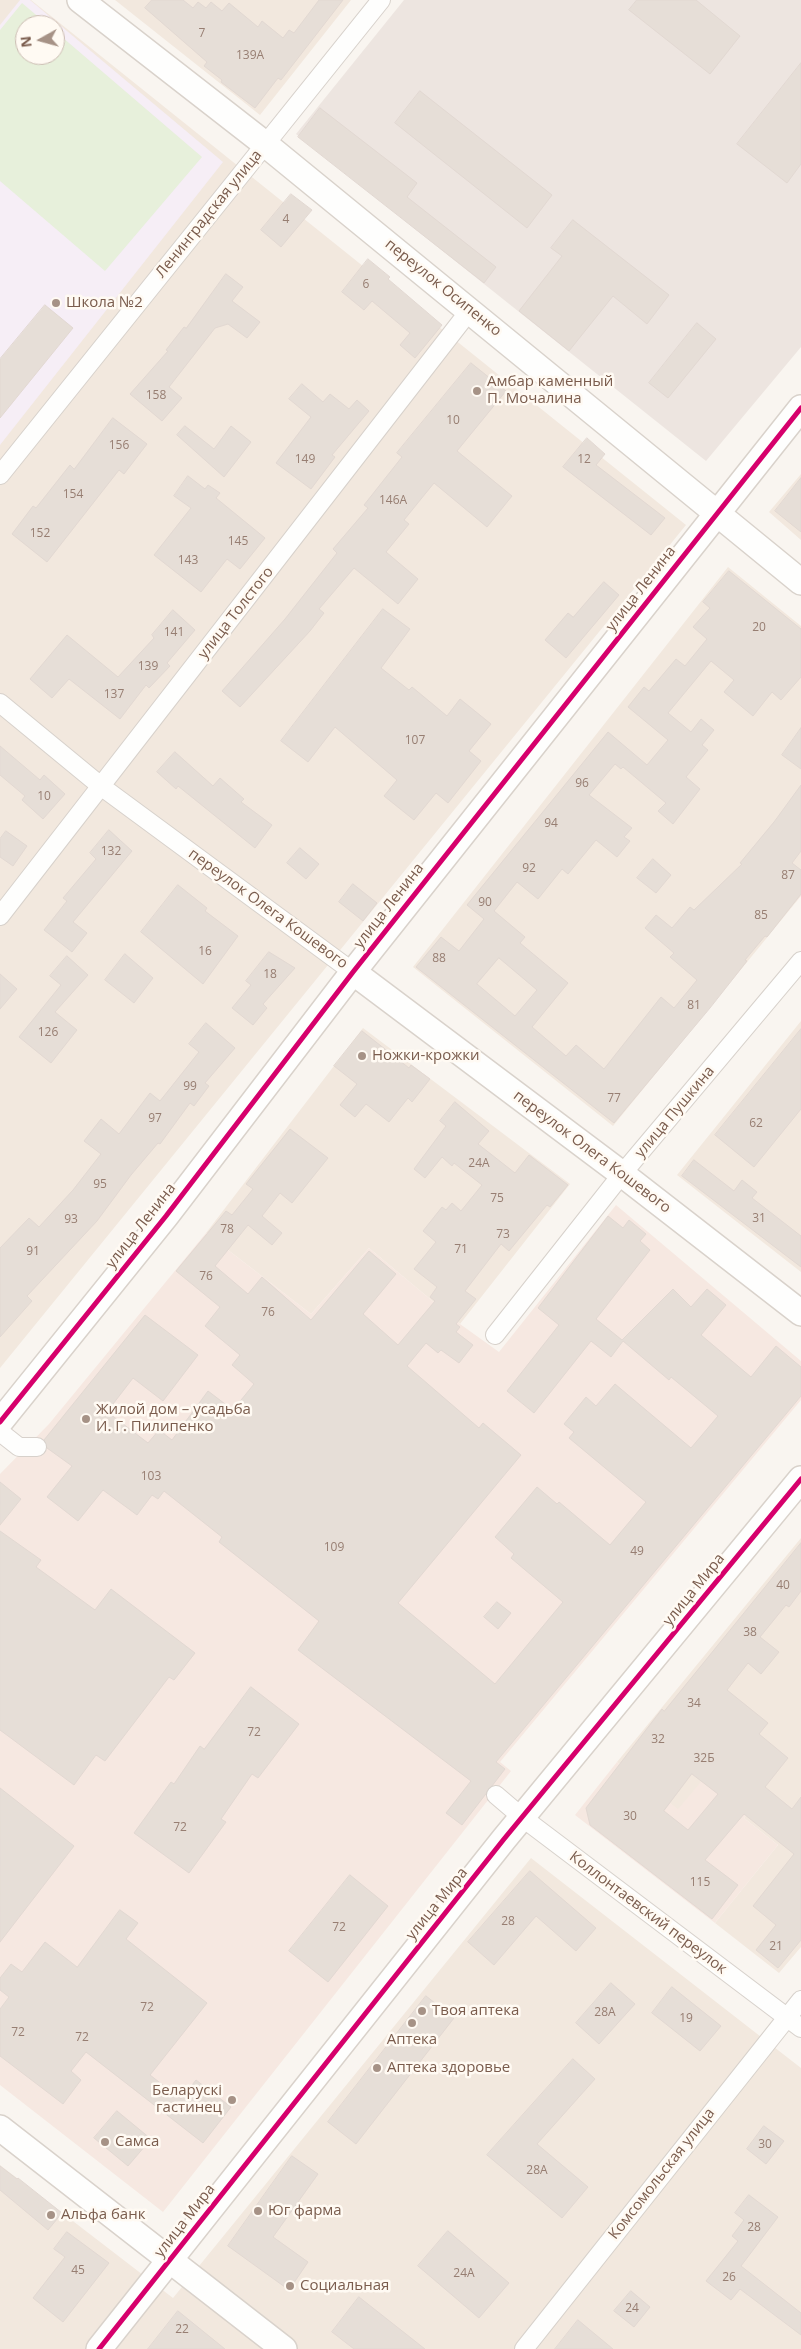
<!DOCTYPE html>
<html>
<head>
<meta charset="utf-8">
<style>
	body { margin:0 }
	#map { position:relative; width:801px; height:2349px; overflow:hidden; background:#f9f5f0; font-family:"Open Sans",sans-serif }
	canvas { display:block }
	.north { position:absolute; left:15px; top:15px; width:50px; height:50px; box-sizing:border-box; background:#fffaf3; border:1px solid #cabbb1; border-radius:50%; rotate:263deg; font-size:14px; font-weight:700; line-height:20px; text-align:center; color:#7a5c4d }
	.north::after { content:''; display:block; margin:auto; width:18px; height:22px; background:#a69286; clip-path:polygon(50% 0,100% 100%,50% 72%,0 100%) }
</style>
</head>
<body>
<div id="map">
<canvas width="801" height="2349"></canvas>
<div class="north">N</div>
</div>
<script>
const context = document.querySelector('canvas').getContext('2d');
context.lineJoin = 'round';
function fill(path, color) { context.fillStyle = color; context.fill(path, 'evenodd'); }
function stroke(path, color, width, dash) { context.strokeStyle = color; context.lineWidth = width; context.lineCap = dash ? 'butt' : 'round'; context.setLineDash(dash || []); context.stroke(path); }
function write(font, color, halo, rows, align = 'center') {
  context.font = font + ' "Open Sans",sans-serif'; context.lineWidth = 5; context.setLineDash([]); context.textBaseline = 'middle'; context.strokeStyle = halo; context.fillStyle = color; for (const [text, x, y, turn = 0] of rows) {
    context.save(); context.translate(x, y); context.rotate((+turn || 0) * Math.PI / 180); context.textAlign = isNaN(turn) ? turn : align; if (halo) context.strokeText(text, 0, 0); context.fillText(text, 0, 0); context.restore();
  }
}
const residential = new Path2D(`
	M0 0H31L686 525 0 1368ZM25 25H55V55H25Z
	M115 0H351L260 115Z
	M801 474V540L769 512Z
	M728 567 801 626V896L613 1126 413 967Z
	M801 1021V1272L677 1175Z
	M363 1028 570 1184 460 1324 369 1248 311 1314 206 1233Z
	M801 1538V1947L779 1973 715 1923 778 1845 744 1818 759 1798 678 1810 617 1762Z
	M531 1858 801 2068V2349H0V2165L173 2298Z`);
const commercial = new Path2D(`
	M616 1205 801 1361V1400L500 1762 511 1771 163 2212 0 2085V1474L49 1424 206 1233 311 1314 369 1248 460 1324 499 1352Z
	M617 1762 678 1809 715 1765 760 1797 744 1818 778 1845 715 1923 575 1815Z`);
const industrial = new Path2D(`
	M404 0H801V347L706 461 296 134Z`);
const education = new Path2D(`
	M20 0H30L223 162 0 445V25ZM25 25H55V55H25Z`);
const green = new Path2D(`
	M22 3 48 25H25V55H55V31L202 157 105 271 0 181V30Z`);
const building = new Path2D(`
	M152 0H183L193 8 198 2 206 8 211 2 222 11 229 3 258 27 262 21 283 38 289 30 294 33 319 0H343L281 80 278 78 255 108 221 82 222 80 204 66 207 62 145 8Z
	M637 0H696L740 36 710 74 629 10Z
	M801 63V164L787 183 737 144Z
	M420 91 552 195 527 228 395 123Z
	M320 108 417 183 407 197 496 267 484 283 298 137Z
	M291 194 312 210 281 247 261 230Z
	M573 220 669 295 647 324 613 296 569 351 519 311 562 256 551 248Z
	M368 259 390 277 388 279 442 325 415 358 400 345 410 333 372 301 364 310 342 292Z
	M226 274 243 287 232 301 260 322 247 338 228 324 215 328 169 387 182 398 162 421 130 394 168 351 166 350 184 327 186 328Z
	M45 305 73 328 0 418V359Z
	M697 323 716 339 668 398 649 383Z
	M471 363 506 391 457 451 512 496 487 527 434 483 404 520 409 524 386 552 418 579 398 604 354 568 319 609 324 613 310 631 240 707 222 691 285 619 337 553 333 549 368 508 364 505 402 457 397 453Z
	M302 384 323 402 330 394 349 409 357 400 369 411 332 455 335 457 311 489 276 463 311 417 289 399Z
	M113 418 147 444 124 474 119 470 47 562 12 534 33 506 36 508 70 465 74 469Z
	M185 426 214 449 231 426 251 442 224 477 177 435Z
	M587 438 605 454 596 465 665 518 651 535 563 467Z
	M188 476 205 489 208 485 220 493 216 498 265 538 240 569 227 559 201 592 154 555 191 508 174 496Z
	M801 478V532L775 511Z
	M729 571 801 629V677L781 700 772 692 753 716 724 692 734 680 711 661 668 713 691 732 701 719 714 730 702 745 708 750 686 777 700 789 673 824 658 811 666 803 623 767 621 769 615 764 589 795 632 828 624 837 630 841 617 857 596 840 568 874 562 869 538 899 517 882 494 911 525 937 520 943 568 983 532 1027 566 1056 576 1045 604 1069 661 997 674 1008 697 980 670 957 674 953 645 928 656 915 672 928 690 907 694 910 742 864 740 863 774 822 801 785V851L792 863 801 870V894L767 937 765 936 745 960 747 961 710 1008 614 1123 416 967 441 937 459 951 484 919 467 905 608 732 647 765 668 740 628 707 644 687 649 691 676 659 685 666 707 639 693 627 710 608 703 602ZM499 958 537 990 515 1016 477 984Z
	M604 582 619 595 566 658 545 640 568 613 573 617Z
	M383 609 410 629 381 668 409 690 412 687 447 716 460 699 491 724 469 751 481 761 448 803 436 793 414 820 384 796 397 780 335 727 308 762 281 741Z
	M173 610 195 630 167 663 170 666 149 688 146 685 120 719 69 679 52 698 30 679 67 635 118 677 154 638 152 635Z
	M801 728V769L782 755Z
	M0 746 40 780 44 775 65 794 43 819 22 800 25 796 0 775Z
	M175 752 213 786 220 778 244 799 241 802 272 825 255 848 178 786 176 789 157 772Z
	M109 830 132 851 73 922 87 933 72 952 44 930 67 901 63 898 96 859 90 853Z
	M6 831 27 846 13 866 0 857V839Z
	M300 848 319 864 306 879 287 863Z
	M653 859 671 875 656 893 637 878Z
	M353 884 377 903 363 921 339 902Z
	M178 885 207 908 205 911 238 936 203 984 141 932Z
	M269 952 295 968 263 1004 267 1008 253 1025 232 1008 251 985 246 981Z
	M125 954 153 978 134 1003 105 980Z
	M67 956 88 975 55 1012 77 1030 51 1063 19 1037 61 985 50 976Z
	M0 974 17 989 0 1009Z
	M206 1023 235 1048 205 1083 209 1086 194 1106 190 1103 160 1144 158 1143 131 1175 97 1221 27 1296 32 1301 0 1337V1248L29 1218 39 1227 73 1190 101 1154 84 1141 101 1119 119 1134 150 1093 160 1101 199 1052 189 1044Z
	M801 1029V1109L754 1167 715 1135Z
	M362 1031 409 1068 411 1065 430 1079 412 1102 408 1098 389 1122 366 1104 355 1117 340 1105 357 1084 334 1066Z
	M455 1102 489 1131 478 1144 515 1173 529 1155 568 1185 550 1207 547 1205 509 1251 501 1244 465 1291 476 1299 456 1324 460 1327 456 1332 473 1345 459 1363 441 1350 438 1353 426 1343 407 1366 479 1428 483 1423 521 1455 398 1603 495 1684 563 1602 511 1558 514 1554 495 1537 537 1487 557 1504 559 1502 610 1545 646 1502 569 1438 574 1432 564 1424 586 1397 596 1406 615 1384 691 1448 718 1416 671 1377 669 1380 623 1341 611 1357 591 1341 534 1413 507 1391 559 1325 538 1308 608 1216 623 1228 629 1220 646 1234 640 1241 650 1250 596 1319 622 1340 673 1289 691 1307 707 1289 726 1305 701 1335 751 1377 776 1346 801 1367V1396L496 1762 505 1769 462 1825 446 1813 471 1781 298 1650 319 1621 219 1542 222 1537 164 1491 158 1499 152 1495 137 1515 103 1490 78 1521 47 1497 72 1466 47 1448 44 1440 145 1315 198 1355 163 1401 133 1378 113 1404 116 1407 110 1414 148 1443 159 1430 172 1440 208 1391 233 1410 254 1384 232 1365 240 1355 205 1326 220 1307 176 1271 226 1211 232 1215 253 1189 246 1184 290 1129 328 1158 292 1203 280 1193 262 1216 282 1233 272 1245 248 1225 215 1266 248 1294 262 1277 311 1320 369 1251 396 1274 363 1314 398 1345 435 1301 430 1297 437 1287 414 1269 436 1242 423 1231 442 1207 446 1210 452 1203 461 1211 482 1185 454 1163 452 1166 442 1157 425 1178 414 1169 446 1126 440 1121Z
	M694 1160 734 1191 742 1180 757 1192 752 1198 801 1236V1267L682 1176Z
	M0 1482 21 1499 0 1525Z
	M0 1531 41 1560 36 1567 95 1610 111 1589 195 1653 174 1680 169 1677 105 1761 96 1755 74 1785 0 1730Z
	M801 1543V1591L789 1607 786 1605 760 1637 779 1652 761 1674 748 1663 727 1690 768 1723 759 1734 788 1758 765 1787 792 1809 801 1797V1940L778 1968 756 1950 776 1925 753 1906 794 1854 744 1814 705 1860 738 1885 712 1919 590 1825 586 1808 662 1709 664 1711ZM692 1774 718 1794 688 1830 664 1811Z
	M497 1602 511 1613 498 1629 484 1617Z
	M251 1687 299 1724 258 1778 252 1774 221 1819 226 1822 189 1873 134 1833 171 1782 174 1784 200 1746 204 1749Z
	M0 1788 74 1846 0 1942Z
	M530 1871 596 1928 576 1951 536 1916 494 1965 468 1942Z
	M350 1875 388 1906 328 1982 289 1951Z
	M120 1910 138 1923 126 1939 207 2003 150 2075 181 2099 196 2080 231 2107 203 2143 86 2052 71 2071 81 2080 63 2104 0 2056V2009L9 1997 0 1990V1978L11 1964 22 1972 45 1942 77 1967Z
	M611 1983 635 2004 599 2044 576 2023Z
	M672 1987 721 2026 700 2051 652 2013Z
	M426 1996 454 2018 356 2144 328 2122Z
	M573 2059 595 2079 537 2144 588 2187 562 2218 487 2155Z
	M117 2111 151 2139 128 2166 94 2138Z
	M764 2126 784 2141 766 2164 747 2149Z
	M292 2156 318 2174 273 2237 308 2262 289 2290 228 2246Z
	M0 2166 17 2179 18 2178 62 2213 48 2230 0 2190Z
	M749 2195 778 2217 741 2266 801 2313V2335L740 2289 731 2300 706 2281 738 2241 732 2236 744 2220 735 2213Z
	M448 2231 509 2283 479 2318 418 2266Z
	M67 2232 109 2263 63 2322 33 2298 65 2257 54 2249Z
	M631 2291 650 2307 634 2327 614 2311Z
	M359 2297 425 2349H354L332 2332Z
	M178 2311 225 2349H148Z
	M578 2320 613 2349H555Z`);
const street = new Path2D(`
	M0 475 381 0
	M0 703 102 787 353 972
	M0 916 470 310
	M495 1335 622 1174 801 961
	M0 1432 19 1447H37
	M496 1795 523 1818 801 2028
	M524 2349 801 2000`);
const secondary = new Path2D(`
	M80 0 265 144 801 582
	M353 972 622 1174 801 1313
	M0 1422 166 1216 353 972 801 408
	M0 2128 284 2349
	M99 2349 504 1839 801 1479`);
const cycleway = new Path2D(`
	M0 1422 166 1216 353 972 801 408
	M99 2349 504 1839 801 1479`);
const markers = [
	[56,303,5,"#a69286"],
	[477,391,5,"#a69286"],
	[362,1056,5,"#a69286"],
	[86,1419,5,"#a69286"],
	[422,2011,5,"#a69286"],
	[412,2023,5,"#a69286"],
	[377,2068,5,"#a69286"],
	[232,2100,5,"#a69286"],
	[105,2142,5,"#a69286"],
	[258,2211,5,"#a69286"],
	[51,2215,5,"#a69286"],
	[290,2286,5,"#a69286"]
];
const numberNames = [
	["7",202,34],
	["139А",250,56],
	["4",286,220],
	["6",366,285],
	["158",156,396],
	["10",453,421],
	["156",119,446],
	["149",305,460],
	["12",584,460],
	["154",73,495],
	["146А",393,501],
	["152",40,534],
	["145",238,542],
	["143",188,561],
	["20",759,628],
	["141",174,633],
	["139",148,667],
	["137",114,695],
	["107",415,741],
	["96",582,784],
	["10",44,797],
	["94",551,824],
	["132",111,852],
	["92",529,869],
	["87",788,876],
	["90",485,903],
	["85",761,916],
	["16",205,952],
	["88",439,959],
	["18",270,975],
	["81",694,1006],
	["126",48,1033],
	["99",190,1087],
	["77",614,1099],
	["97",155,1119],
	["62",756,1124],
	["24А",479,1164],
	["95",100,1185],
	["75",497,1199],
	["31",759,1219],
	["93",71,1220],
	["78",227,1230],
	["73",503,1235],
	["71",461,1250],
	["91",33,1252],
	["76",206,1277],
	["76",268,1313],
	["103",151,1477],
	["109",334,1548],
	["49",637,1552],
	["40",783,1586],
	["38",750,1633],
	["34",694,1704],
	["72",254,1733],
	["32",658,1740],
	["32Б",704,1759],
	["30",630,1817],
	["72",180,1828],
	["115",700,1883],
	["28",508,1922],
	["72",339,1928],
	["21",776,1947],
	["72",147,2008],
	["28А",605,2013],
	["19",686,2019],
	["72",18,2033],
	["72",82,2038],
	["30",765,2145],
	["28А",537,2171],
	["28",754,2228],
	["45",78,2271],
	["24А",464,2274],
	["26",729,2278],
	["24",632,2309],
	["22",182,2330]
];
const streetNames = [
	["Ленинградская улица",209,214,-51],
	["переулок Осипенко",443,288,39],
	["улица Ленина",641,589,-52],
	["улица Толстого",236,613,-52],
	["улица Ленина",389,906,-52],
	["переулок Олега Кошевого",268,909,36],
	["улица Пушкина",675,1112,-50],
	["переулок Олега Кошевого",592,1152,37],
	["улица Ленина",141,1226,-52],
	["улица Мира",694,1590,-51],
	["улица Мира",437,1904,-51],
	["Коллонтаевский переулок",648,1913,37],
	["Комсомольская улица",662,2174,-52],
	["улица Мира",185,2221,-52]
];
const poiNames = [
	["Школа №2",66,303],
	["Амбар каменный",487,382],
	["П. Мочалина",487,399],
	["Ножки-крожки",372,1056],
	["Жилой дом – усадьба",96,1410],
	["И. Г. Пилипенко",96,1427],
	["Твоя аптека",432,2011],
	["Аптека",412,2040,"center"],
	["Аптека здоровье",387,2068],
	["Беларускi",222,2091,"right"],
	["гастинец",222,2108,"right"],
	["Самса",115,2142],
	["Юг фарма",268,2211],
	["Альфа банк",61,2215],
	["Социальная",300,2286]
];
fill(residential, '#f2e8de');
fill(commercial, '#f6e8e1');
fill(industrial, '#ede5e0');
fill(education, '#f6eef6');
fill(green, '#e7f0db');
fill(building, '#e6ded7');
stroke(building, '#e2d8d2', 1);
stroke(street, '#d7d1cb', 20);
stroke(secondary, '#d9d2cb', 28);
stroke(street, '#fefefd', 18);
stroke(secondary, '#fefefd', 25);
stroke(cycleway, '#d6006c', 5);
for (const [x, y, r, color] of markers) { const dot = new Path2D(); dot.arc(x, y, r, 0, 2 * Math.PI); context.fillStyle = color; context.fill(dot); stroke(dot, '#fffaf3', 2); }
write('12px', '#977e72', null, numberNames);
write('15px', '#7a5c4d', '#fffaf3', streetNames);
write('15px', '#7a5c4d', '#fffaf3', poiNames, 'left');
</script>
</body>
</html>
